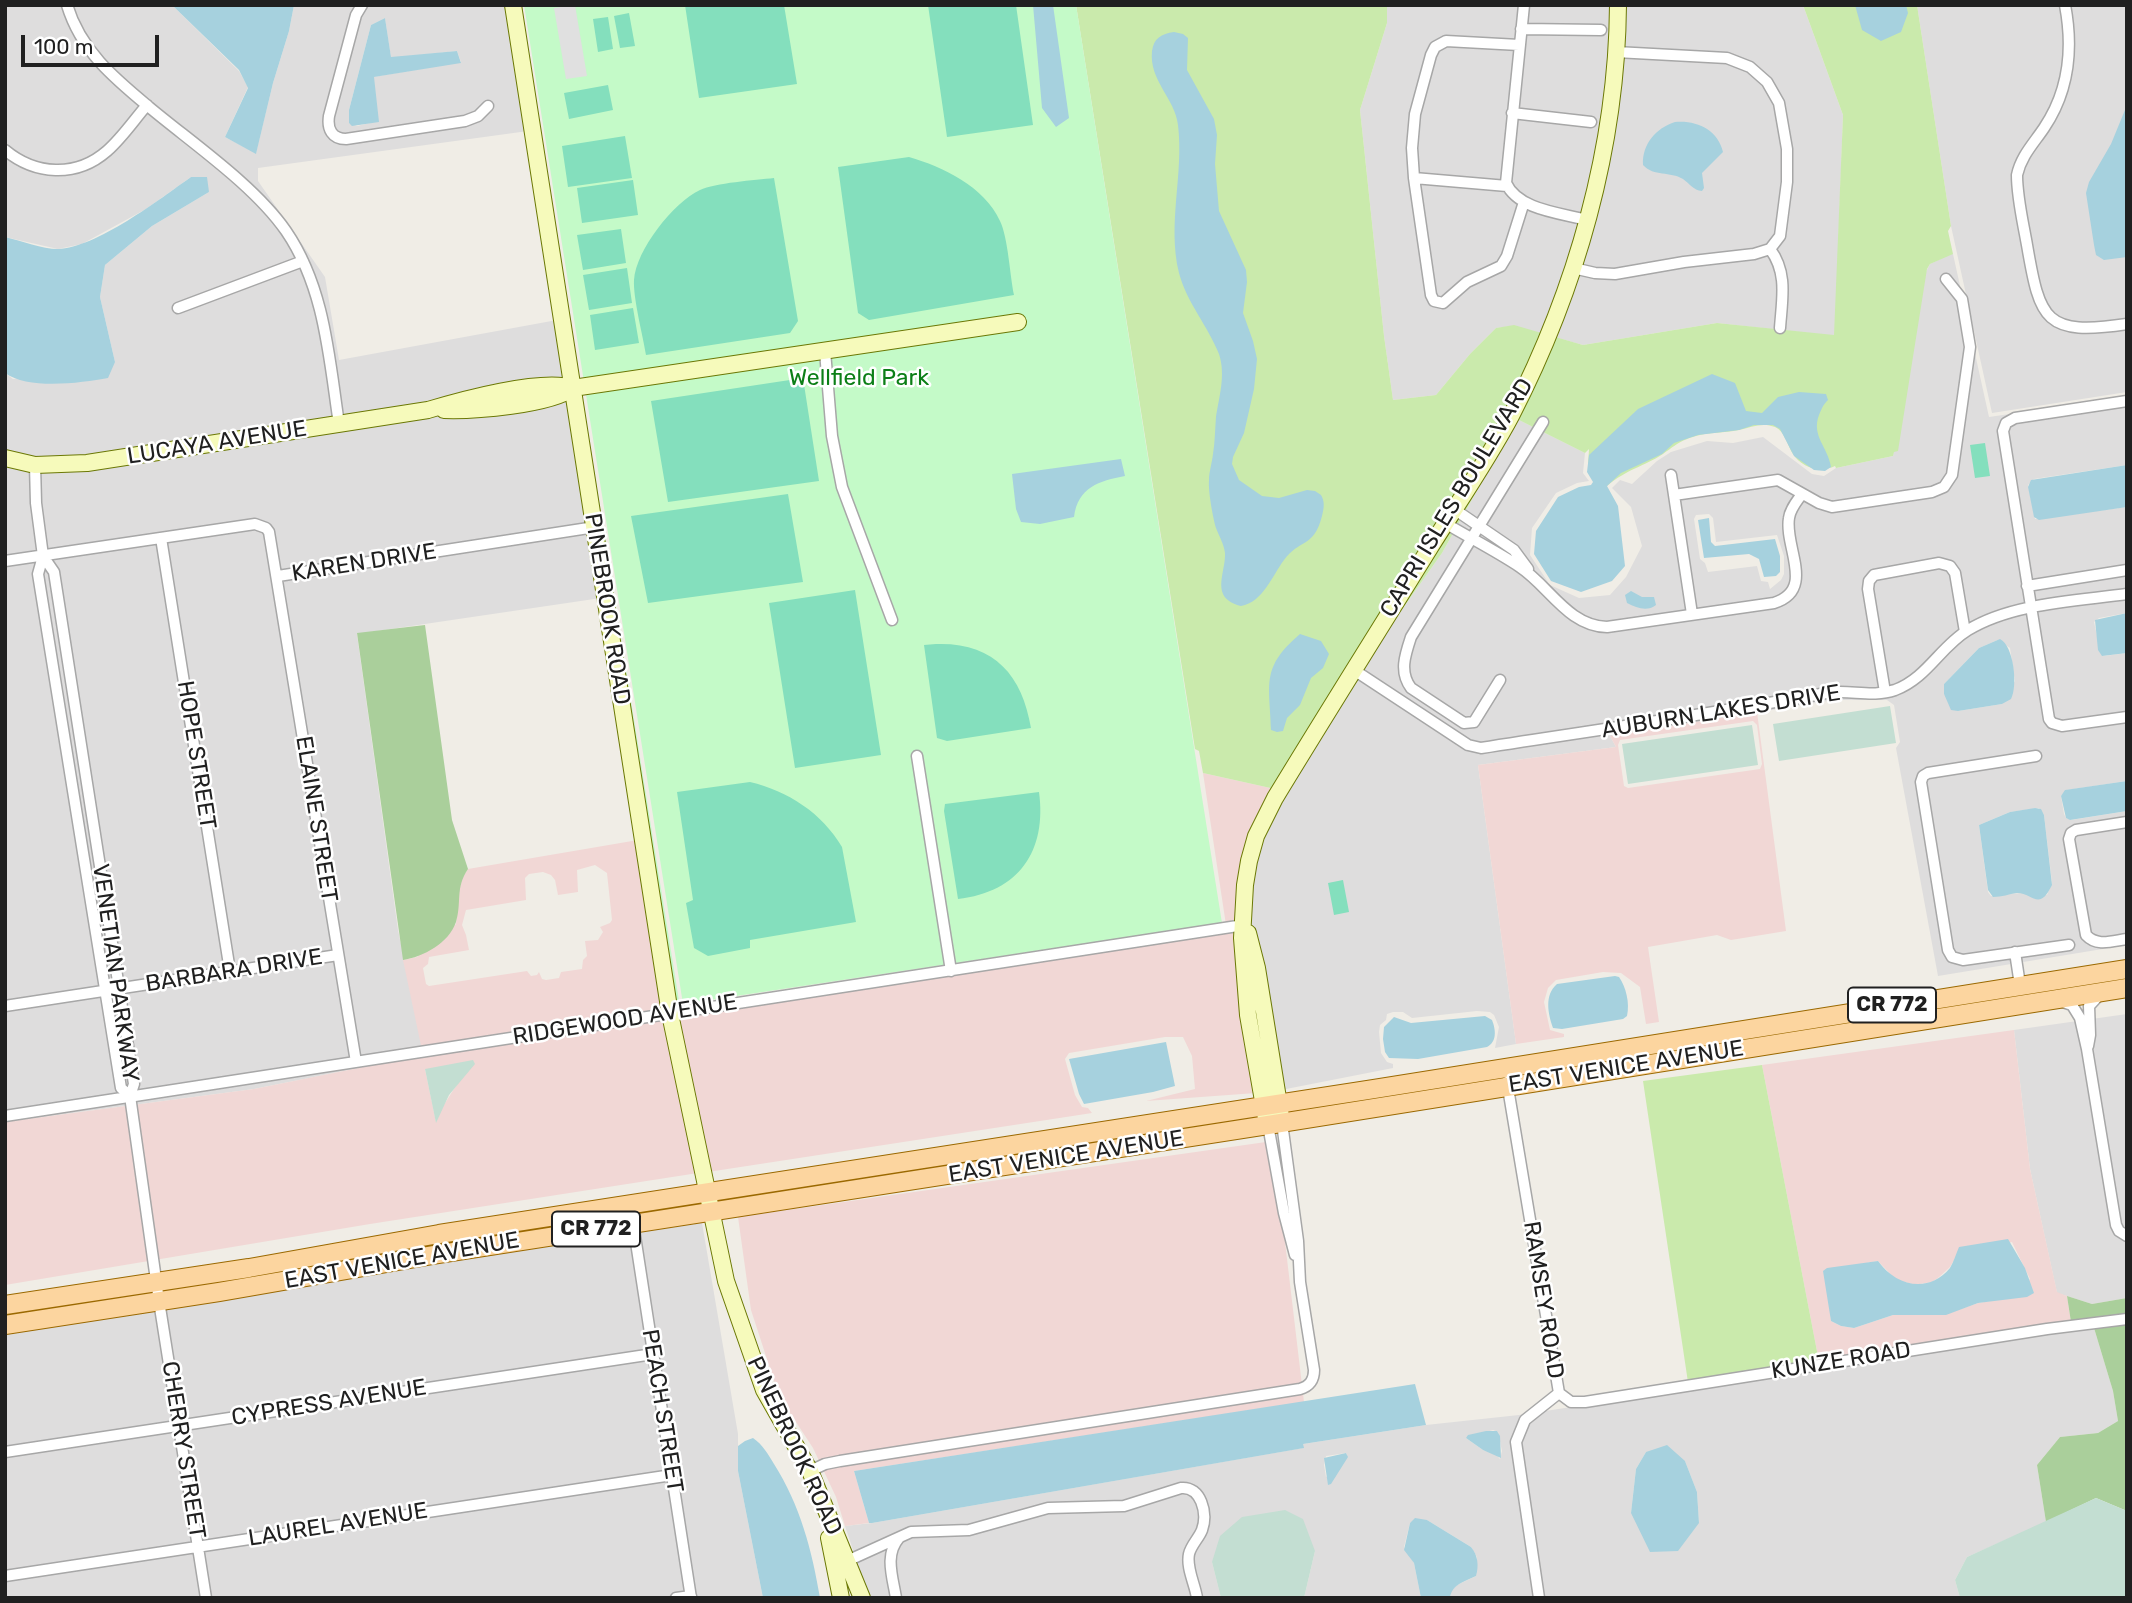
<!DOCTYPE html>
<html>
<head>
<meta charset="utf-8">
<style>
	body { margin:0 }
	#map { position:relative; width:2132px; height:1603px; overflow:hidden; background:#f0ede6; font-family:Rubik,sans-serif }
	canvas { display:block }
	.frame { position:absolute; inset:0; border:7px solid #202020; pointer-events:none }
	.scale { position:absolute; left:21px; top:35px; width:138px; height:32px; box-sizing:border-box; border:4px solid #202020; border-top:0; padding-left:9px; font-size:21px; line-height:24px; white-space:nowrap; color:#202020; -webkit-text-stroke:5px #fff; paint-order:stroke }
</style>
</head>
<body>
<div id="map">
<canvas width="2132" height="1603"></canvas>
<div class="frame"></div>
<div class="scale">100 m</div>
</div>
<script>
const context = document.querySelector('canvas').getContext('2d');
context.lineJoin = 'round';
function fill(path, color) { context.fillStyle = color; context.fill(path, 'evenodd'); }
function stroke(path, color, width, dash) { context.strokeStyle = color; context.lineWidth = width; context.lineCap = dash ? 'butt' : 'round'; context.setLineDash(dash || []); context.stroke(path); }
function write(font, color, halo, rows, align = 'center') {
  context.font = font + ' Rubik,sans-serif'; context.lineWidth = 5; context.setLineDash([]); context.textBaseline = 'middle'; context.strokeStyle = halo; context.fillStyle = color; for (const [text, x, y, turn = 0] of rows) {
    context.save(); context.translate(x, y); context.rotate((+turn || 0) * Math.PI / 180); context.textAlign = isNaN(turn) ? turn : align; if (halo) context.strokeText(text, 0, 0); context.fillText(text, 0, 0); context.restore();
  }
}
const residential = new Path2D(`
	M5 5H172L239 71 248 87 225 137 256 153 273 83 289 31 294 5H508L528 131 258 168V181L325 277 339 360 557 320 567 380 427 405 86 458 35 459 5 453V373L13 379 115 362 100 297 105 265 152 226 209 192 191 177 146 209 82 244 58 249 5 237ZM385 18 391 58 457 51 461 62 373 77 378 121 357 126 349 123V110L371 25Z
	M1387 5H1803L1843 115 1835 336 1717 323 1583 345 1514 326 1496 328 1470 354 1436 395 1393 400 1384 336 1360 110 1387 23Z
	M1917 5H2127V392L1992 413 1951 226Z
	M1950 254H1953L1989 417 2127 397V465L2034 479 2028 485 2035 519 2127 507V613L2099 618 2094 622 2101 654 2104 656 2127 653V781L2067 790 2061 796 2064 814 2066 818 2071 820 2127 811V945L1938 976 1896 748 1900 742 1894 705 1887 700H1834L1610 736 1616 747 1478 765 1516 1044 1495 1048 1499 1027 1494 1015 1490 1012 1477 1011 1412 1018 1403 1012H1393L1387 1014 1386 1020 1380 1025 1379 1032 1381 1053 1387 1062 1393 1064V1068L1281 1090 1249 924 1251 875 1270 818 1370 655 1442 553 1517 419 1585 453 1583 473 1589 481 1577 483 1556 493 1532 528 1530 555 1550 585 1579 598 1610 595 1626 577 1642 546 1631 507 1612 488 1620 480 1632 484 1657 461 1671 452 1707 441 1733 443 1763 437 1812 474 1824 476 1836 468 1893 456 1917 289 1930 264ZM1709 514 1713 518 1716 542 1777 535 1784 556V574L1781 580 1770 589 1768 582 1761 581 1757 566 1708 572 1705 563 1700 559 1694 519 1696 515ZM1998 640 2010 648 2015 681 2002 704 1958 711 1944 694V684L1979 648ZM2039 808 2044 815 2052 883 2047 895 2021 893 1991 896 1988 892 1979 825 2010 812Z
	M569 397 601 598 357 634 398 930 424 1055 254 1089 5 1122V464L24 468 429 415 458 416Z
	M2127 1014V1298L2092 1304 2057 1293 2030 1169 2014 1030Z
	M702 1223 738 1434V1471L763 1598H5V1330Z
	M2091 1318 2113 1391 2118 1421 2098 1433 2060 1437 2037 1465 2046 1522 1967 1557 1955 1580 1960 1598H1450L1451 1591 1457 1585 1476 1576 1477 1557 1471 1547 1427 1520 1410 1523 1404 1547 1414 1563 1421 1598H1304L1315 1551 1212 1562 1221 1598H869L845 1526 872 1523 1303 1448V1444L1426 1425 1519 1415 1689 1389ZM1493 1430 1498 1432 1502 1451 1500 1459 1496 1454 1483 1450 1466 1438ZM1646 1452 1685 1461 1697 1492 1699 1523 1631 1513 1636 1469ZM1346 1453 1347 1455 1339 1468 1326 1477 1324 1465 1326 1456Z`);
const commercial = new Path2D(`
	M1757 712 1786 931 1731 940 1717 935 1648 947 1659 1022 1646 1024 1640 987 1621 973 1603 972 1556 980 1548 988 1544 1002 1550 1030 1564 1034V1037L1516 1044 1478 765 1616 747 1610 736ZM1753 721 1757 725 1762 764 1760 769 1628 788 1624 786 1618 745 1620 740Z
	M1203 773 1275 789 1242 873 1256 1093 1146 1101 1195 1089 1192 1056 1183 1037H1165L1069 1053 1065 1059 1075 1095 1082 1107 1088 1108 1092 1113 708 1172 675 1011 1226 925Z
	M638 840 698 1173 370 1224 5 1285V1122L254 1089 423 1055 403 960 417 957 456 924 460 881 468 869ZM595 865 607 873 612 920 610 923 600 927 603 932 598 940 585 941 587 956 583 960 582 969 561 972 559 978 546 980 542 979 539 972 537 975 531 976 527 971 429 986 426 984 423 968 428 964 429 957 469 950 466 935 462 925 466 910 526 900 525 878 529 874 543 872 551 875 555 880 558 895 578 892 577 870ZM425 1069 459 1081 440 1111 436 1122Z
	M2014 1030 2030 1169 2057 1292 2067 1296 2071 1322 1820 1367 1762 1065ZM2012 1242 2030 1279 1991 1301 1978 1303 1946 1314 1893 1315 1854 1328 1841 1326 1831 1321 1826 1270 1878 1261 1895 1279 1914 1285 1932 1282 1938 1278 1950 1267 1957 1255Z
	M1273 1141 1304 1402 854 1471 869 1523 845 1526 836 1497 813 1448 779 1396 751 1310 738 1217Z`);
const grass = new Path2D(`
	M1076 5H1387V23L1360 110 1384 336 1393 400 1436 395 1470 354 1496 328 1514 325 1583 345 1717 323 1834 335 1843 115 1803 5H1917L1951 226 1948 231 1953 254 1930 264 1927 269 1898 451 1894 452 1893 456 1836 468 1835 466C1820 473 1802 468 1793 454 1787 445 1785 431 1775 427 1763 422 1751 427 1739 430 1724 433 1709 432 1696 436 1679 441 1676 445 1663 454 1643 467 1627 469 1607 486 1584 479 1588 470 1589 449L1585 453 1517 419 1442 553 1275 789 1203 773 1199 751 1195 749Z
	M1762 1065 1820 1367 1689 1389 1643 1081Z`);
const forest = new Path2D(`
	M425 625 452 820 468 869C455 888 462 902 456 922 449 943 423 957 403 960L357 633Z
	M2067 1296 2092 1304 2127 1298V1511L2096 1498 2046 1522 2037 1465 2060 1437 2098 1433 2118 1421 2113 1391 2091 1318 2071 1322Z`);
const wetland = new Path2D(`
	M1890 706 1896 743 1779 761 1773 724Z
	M1752 725 1758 765 1628 784 1622 744Z
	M473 1060 475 1064 449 1095 436 1123 425 1069Z
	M2096 1498 2127 1511V1598H1960L1955 1580 1967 1557Z
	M1285 1510 1303 1519 1315 1551 1304 1598H1221L1212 1562 1220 1536 1242 1517Z`);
const park = new Path2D(`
	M524 5H1076L1222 923 683 1004Z
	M587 426 680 1007 675 1011 609 587Z`);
const pitch = new Path2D(`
	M685 5H784L797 84 699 98Z
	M928 5H1016L1033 125 947 137Z
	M629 13 635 46 620 48 614 16Z
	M608 17 613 49 598 52 593 19Z
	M608 85 613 110 569 119 564 93Z
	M625 136 632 178 568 187 562 146Z
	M909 157C943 167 984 186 1000 221 1008 237 1010 276 1014 295L869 320 858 313 838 167Z
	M774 178 798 321 790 333 646 355C643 336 633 298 634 280 636 250 673 203 700 190 715 183 755 180 774 178Z
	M633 180 638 215 582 223 577 188Z
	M621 229 626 263 583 270 577 235Z
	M627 268 632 303 589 310 583 275Z
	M633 308 639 343 595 350 590 315Z
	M803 378 819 481 668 502 651 401Z
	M1985 443 1990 476 1975 478 1970 445Z
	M788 494 803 582 648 603 631 516Z
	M855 590 881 755 795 768 769 603Z
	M936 644C993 642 1022 674 1031 728L947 741 937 738 924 645Z
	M750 782C788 791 822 813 842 847L856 922 750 940V948L708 956 694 948 686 903 693 900 677 792Z
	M1039 792C1047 851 1019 892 958 899L944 811 945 804Z
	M1343 880 1349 912 1334 915 1328 883Z`);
const parking = new Path2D(`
	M575 5 587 76 566 79 554 8Z`);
const water = new Path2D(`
	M172 5H294L289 31 273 83 256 154 225 137 248 88 239 70Z
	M1033 5H1053L1069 118 1056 127 1042 108Z
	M1855 5H1906L1908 13 1901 32 1881 41 1862 30Z
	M385 18 391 57 457 51 461 63 374 77 379 122 352 126 349 123V110L371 25Z
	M1174 32 1183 34 1188 38 1187 70 1214 119 1217 135 1215 164 1219 211 1246 270 1247 282 1243 313 1253 341 1257 359 1254 389 1244 433 1233 457 1232 464 1239 480 1262 496 1279 498 1307 490 1315 491 1321 495C1325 502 1324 508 1322 516 1314 548 1299 539 1284 560 1272 576 1263 602 1241 606 1209 598 1226 573 1225 553 1224 544 1219 536 1216 528 1213 518 1208 491 1209 480 1209 472 1212 463 1213 454 1215 442 1215 429 1216 417 1219 397 1226 375 1219 354 1208 326 1187 303 1179 273 1167 223 1184 175 1178 125 1175 98 1149 81 1152 51 1154 38 1161 34 1174 32Z
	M2127 105V257L2104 260 2096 255 2094 245 2086 193 2089 182 2111 144Z
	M1675 122C1697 120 1718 130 1723 152L1702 173 1704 188 1702 191C1693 190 1690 184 1683 179 1670 171 1654 177 1643 165 1642 144 1656 128 1675 122Z
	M191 177H207L209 192 152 226 105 265 100 297 115 362 108 378C81 383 28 390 5 373V237C22 241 42 249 58 249 96 248 160 199 191 177Z
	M1712 374 1735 383 1746 411 1762 413 1778 397 1799 392 1826 394 1828 400C1823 405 1822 408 1819 415 1811 436 1828 447 1831 467L1825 471 1814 470 1794 456 1780 429 1773 425H1754L1739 430 1698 435 1674 443 1662 454 1621 473 1607 486 1618 506 1625 566 1612 581 1581 592 1551 581 1534 554 1536 531 1558 497 1579 487 1591 485 1593 482 1587 472 1589 455 1638 409Z
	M1121 459 1125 476C1099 481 1078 487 1074 517L1040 524 1021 522 1016 509 1012 474Z
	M2127 465V507L2039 520 2034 517 2028 487 2031 480Z
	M1709 518 1711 542 1715 546 1775 539 1780 556V572L1776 576 1764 577 1759 559 1749 554 1704 558 1698 520Z
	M1631 591 1642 597H1654L1656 605C1647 612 1637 608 1627 603L1625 595Z
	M2127 613V653L2102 656 2098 650 2095 620Z
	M1300 634 1321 641 1329 654 1323 668 1311 678 1300 705 1287 718 1283 731 1277 732 1271 730C1270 684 1260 668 1300 634Z
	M2000 639C2014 646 2018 686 2011 699L2002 704 1958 711 1951 710 1944 694V684L1979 648Z
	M2127 781V811L2070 820 2066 818 2061 796 2065 790Z
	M2035 808 2041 809 2044 815 2052 885C2039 912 2033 893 2017 893 2009 894 2002 897 1993 897L1988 890 1979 825 2010 812Z
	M1615 976 1619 977C1626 987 1630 1003 1627 1016L1623 1019 1562 1029 1553 1028C1548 1014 1544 995 1557 984Z
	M1485 1016 1492 1020C1496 1030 1497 1042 1487 1047L1418 1059 1389 1058 1385 1052 1383 1039 1384 1027 1394 1017 1411 1023Z
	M1166 1042 1175 1086 1153 1092 1084 1104 1079 1094 1069 1059Z
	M2008 1239 2025 1268 2034 1293 2027 1297 1978 1303 1946 1315H1893L1854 1328 1841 1326 1831 1321 1823 1271 1827 1268 1878 1261C1896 1286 1928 1294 1950 1268 1954 1261 1956 1254 1959 1247Z
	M1415 1384 1426 1425 1303 1444 1304 1448 872 1523H869L854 1471Z
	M1486 1431H1497L1500 1436 1501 1458 1483 1450 1466 1438 1468 1435Z
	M753 1438C763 1445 768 1454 774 1464 800 1505 812 1550 820 1598H763L738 1471V1446L745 1441Z
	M1667 1445 1685 1461 1697 1492 1699 1523 1678 1551 1650 1552 1631 1513 1636 1469 1646 1452Z
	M1346 1453 1348 1457 1331 1484 1328 1485 1324 1458Z
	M1415 1518 1427 1520 1471 1547C1478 1555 1479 1566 1476 1576 1464 1582 1452 1584 1450 1598H1421L1414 1563 1404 1550 1410 1523Z`);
const street = new Path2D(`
	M67 5C81 51 114 78 149 107 192 143 254 185 286 231 325 288 329 358 339 424
	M362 5 356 15 329 116C327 129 332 139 346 139L465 121 478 116 488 106
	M1524 5 1506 183C1518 210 1561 213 1587 220
	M2065 5C2073 47 2069 91 2044 128 2034 143 2021 156 2017 175 2017 198 2023 222 2027 245 2040 321 2045 336 2127 324
	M1521 29 1601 30
	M1519 45 1446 41 1435 47 1431 55 1415 114 1412 148 1414 178 1431 295 1434 301 1443 303 1467 282 1501 266 1507 256 1524 202
	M1512 113 1591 122
	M5 150C35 175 76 178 107 151 122 138 134 120 147 105
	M1414 178 1507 186
	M1770 249C1788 273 1782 299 1780 328
	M1573 268 1595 273 1615 274 1684 262 1754 254 1770 249 1780 236 1787 182V149L1779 103 1767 82 1750 67 1727 58 1616 52
	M178 308 303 261
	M825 351 832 436 842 487 892 620
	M2127 401 2015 418 2006 423 2003 431 2049 719 2052 723 2062 726 2127 717
	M35 465 36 503 43 556 38 574 121 1088 130 1096
	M1671 475 1692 614
	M1674 495 1778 480 1819 503 1832 507 1932 492 1944 487 1952 475 1970 347 1962 299 1946 279
	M1454 509 1514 550 1528 569
	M1445 523C1470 538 1496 551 1520 567 1549 586 1568 626 1607 627L1774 603C1816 590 1784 547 1789 518 1790 509 1797 501 1802 494
	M161 538 230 971
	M43 556 54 572 134 1084 130 1096 159 1301 206 1598
	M5 561 255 524 266 528 269 532 356 1062
	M278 576 595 527
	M2027 586 2127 570
	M1354 670 1468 745 1481 748C1596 730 1712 714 1826 693 1849 689 1872 698 1895 690 1927 678 1940 647 1968 630 2012 603 2076 601 2127 594
	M1500 680 1474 722 1464 723 1411 688C1399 672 1405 655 1411 637L1543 422
	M1885 692 1868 589 1869 581 1874 575 1939 563 1950 566 1955 573 1965 632
	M917 756 951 971
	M2036 756 1928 773 1923 776 1921 782 1948 950 1952 957 1963 960 2069 945
	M2127 822 2076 830 2071 833 2069 839 2086 935C2097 947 2112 941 2127 939
	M2015 952 2020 985
	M2060 1001 2072 1005 2080 1018 2087 1049 2116 1225 2119 1231 2127 1236
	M5 1006 338 955
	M2088 1046 2090 1035 2089 1006 2100 994
	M1507 1082 1559 1393
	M5 1116 1244 925
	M1268 1125 1284 1213 1295 1255
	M633 1223 691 1598
	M1559 1393 1571 1402H1585L2047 1329 2127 1319
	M5 1452 653 1354
	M810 1471 825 1464 840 1461 1300 1389C1310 1386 1314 1380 1314 1370L1300 1282 1298 1241 1282 1123
	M847 1561 911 1532 969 1530 1048 1508 1124 1506 1181 1488C1201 1486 1208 1513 1202 1530 1199 1538 1191 1545 1189 1554 1186 1568 1195 1584 1197 1598
	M5 1576 672 1475
	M676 1598 691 1596
	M896 1598C893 1578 884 1555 899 1538
	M1539 1598 1516 1442 1525 1420 1559 1393`);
const secondary = new Path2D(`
	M513 5 670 1014 726 1281 764 1390 810 1471 862 1598
	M444 410C474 411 550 405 573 388
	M5 458 35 465 87 463 428 410C461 400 541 378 573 388L1018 322
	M1248 933 1257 968 1282 1123
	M1266 1118 1248 1015 1242 938 1245 885 1249 861 1256 836 1275 798C1326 714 1379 630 1431 546 1458 503 1487 461 1511 416 1576 290 1617 147 1618 5
	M829 1538 841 1598`);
const primary = new Path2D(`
	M5 1305 249 1268 439 1234 1374 1089 2127 969
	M5 1325 219 1292 433 1255 1268 1125 2127 988`);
const shields = [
	[1892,1005,88],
	[596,1229,88]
];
const shieldNames = [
	["CR 772",1892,1005],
	["CR 772",596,1229]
];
const parkNames = [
	["Wellfield Park",859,378]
];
const streetNames = [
	["LUCAYA AVENUE",217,443,-9],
	["CAPRI ISLES BOULEVARD",1457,498,-59],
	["KAREN DRIVE",364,563,-9],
	["PINEBROOK ROAD",607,609,81],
	["AUBURN LAKES DRIVE",1721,712,-9],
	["HOPE STREET",196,755,81],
	["ELAINE STREET",316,819,81],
	["BARBARA DRIVE",234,971,-9],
	["VENETIAN PARKWAY",115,973,82],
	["RIDGEWOOD AVENUE",625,1020,-9],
	["EAST VENICE AVENUE",1626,1067,-9],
	["EAST VENICE AVENUE",1066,1157,-9],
	["EAST VENICE AVENUE",402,1261,-10],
	["RAMSEY ROAD",1543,1300,81],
	["KUNZE ROAD",1841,1361,-9],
	["CYPRESS AVENUE",329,1403,-9],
	["PEACH STREET",662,1411,81],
	["PINEBROOK ROAD",794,1446,65],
	["CHERRY STREET",183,1450,81],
	["LAUREL AVENUE",338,1525,-9]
];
fill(residential, '#dedddd');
fill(commercial, '#f1d7d5');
fill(grass, '#caeaac');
fill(forest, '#aacf9b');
fill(wetland, '#c3ded2');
fill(park, '#c4fac8');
fill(pitch, '#84dfbd');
fill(parking, '#e0e0e0');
fill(water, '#a6d1de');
stroke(street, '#a7a7a7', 13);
stroke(secondary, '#6b7805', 18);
stroke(primary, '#9b6900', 20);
stroke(street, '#fff', 10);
stroke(secondary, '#f6fabb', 16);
stroke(primary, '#fcd59f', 18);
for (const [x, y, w] of shields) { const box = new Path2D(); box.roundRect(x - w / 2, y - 17.5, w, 35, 5); context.fillStyle = '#fff'; context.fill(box); stroke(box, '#202020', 2); }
write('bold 21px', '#202020', null, shieldNames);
write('23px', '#0c7f17', '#fff', parkNames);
write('23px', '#202020', '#fff', streetNames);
</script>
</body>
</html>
